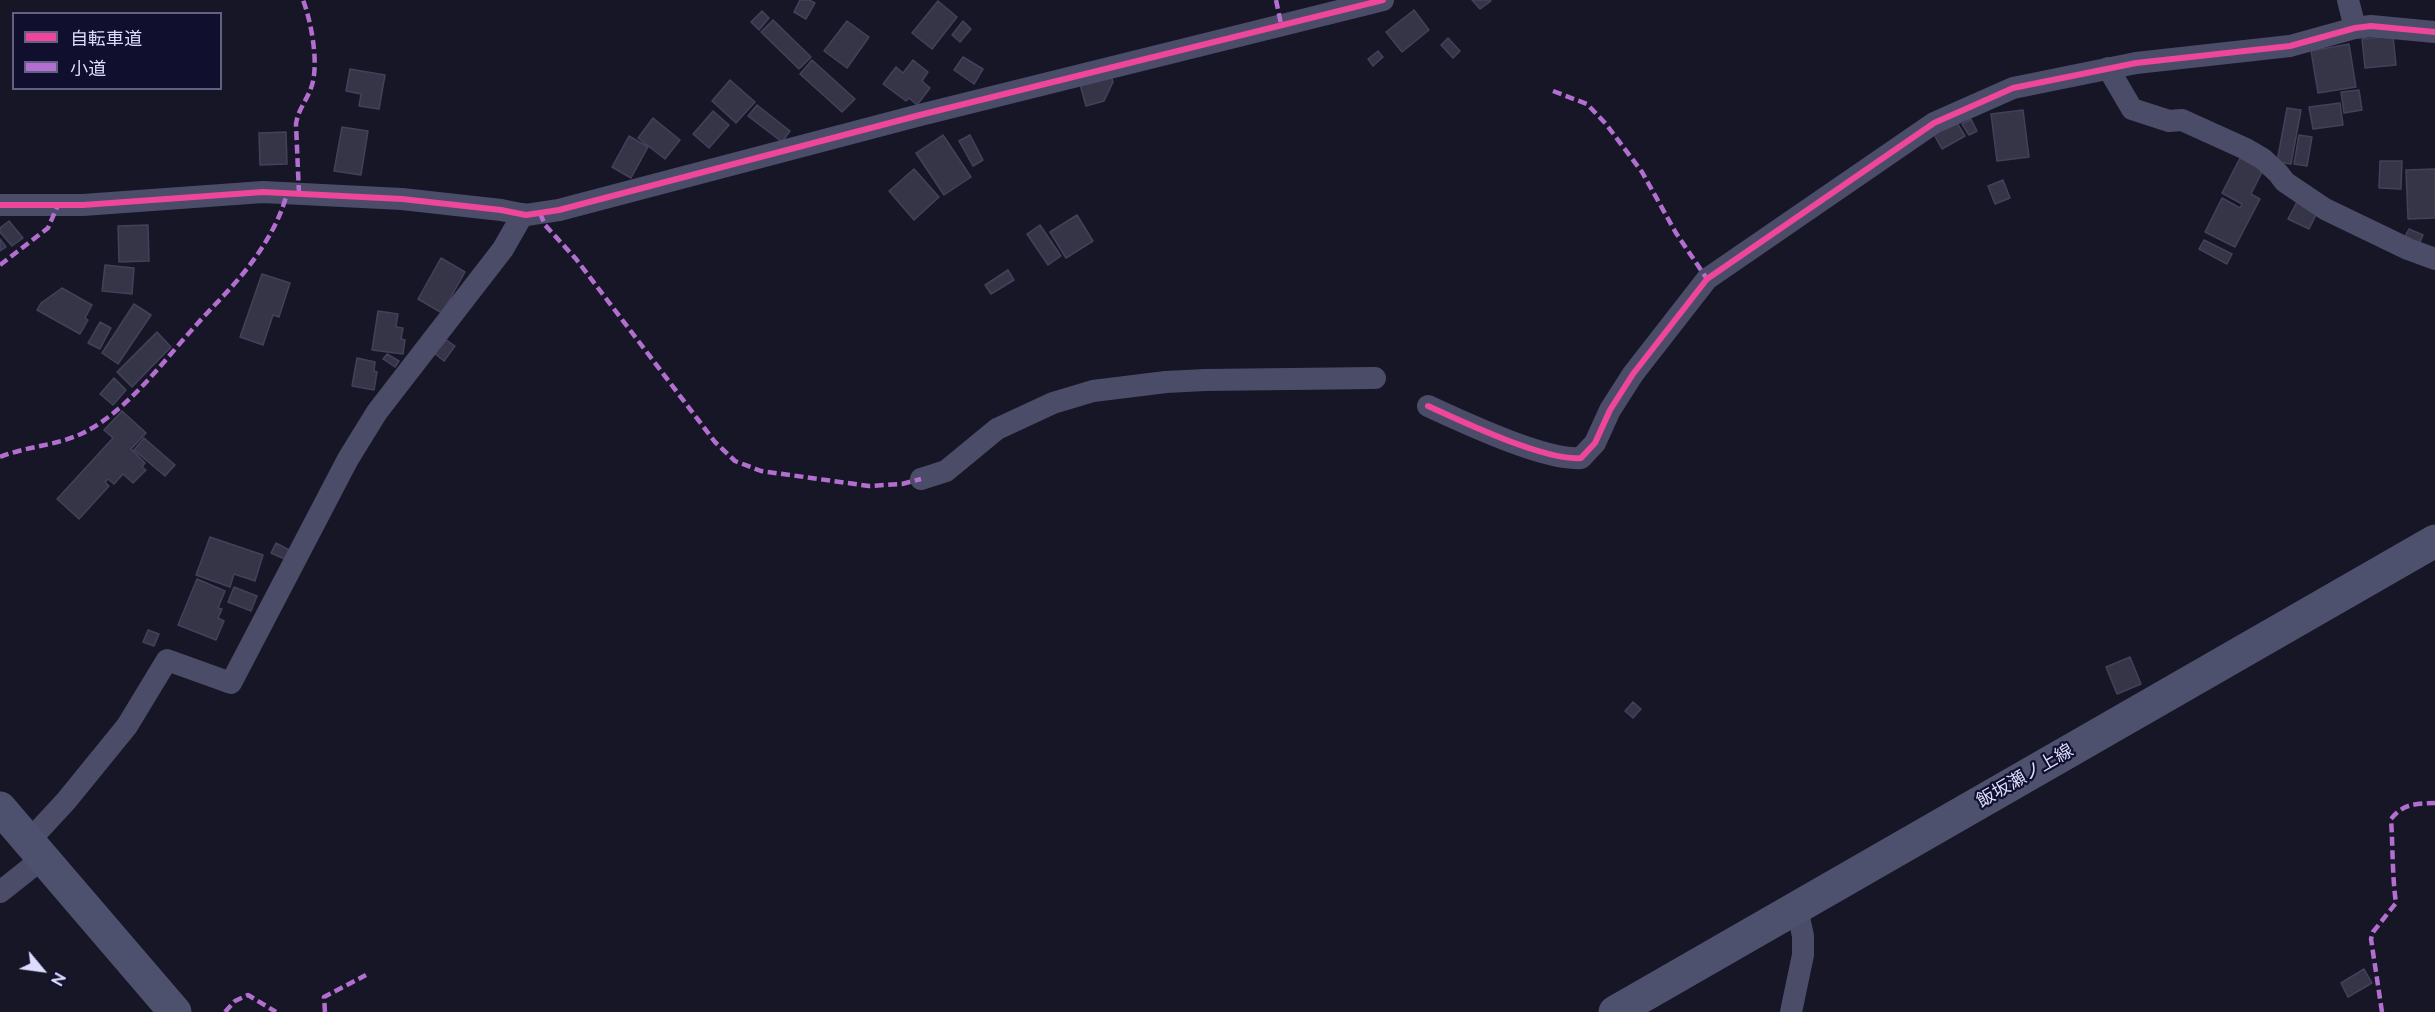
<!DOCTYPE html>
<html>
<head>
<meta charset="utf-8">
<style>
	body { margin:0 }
	#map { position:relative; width:2435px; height:1012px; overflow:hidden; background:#171627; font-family:Raleway,"Noto Sans JP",sans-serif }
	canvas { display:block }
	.legend { position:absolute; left:12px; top:12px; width:210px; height:78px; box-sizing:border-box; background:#110f2e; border:2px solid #626182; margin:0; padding:8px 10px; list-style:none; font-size:18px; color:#dcdcff }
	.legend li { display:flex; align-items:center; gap:12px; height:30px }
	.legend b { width:30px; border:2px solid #626182 }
	.north { position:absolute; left:12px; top:940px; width:60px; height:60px; -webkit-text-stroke:4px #110f2e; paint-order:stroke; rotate:119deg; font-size:16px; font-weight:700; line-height:24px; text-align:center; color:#dcdcff }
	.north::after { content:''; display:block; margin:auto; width:21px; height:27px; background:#dcdcff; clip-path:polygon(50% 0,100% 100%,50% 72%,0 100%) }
</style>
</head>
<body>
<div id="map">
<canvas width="2435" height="1012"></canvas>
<ul class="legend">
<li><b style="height:8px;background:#ed469a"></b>自転車道</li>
<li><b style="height:8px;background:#b36fd0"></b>小道</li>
</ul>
<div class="north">N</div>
</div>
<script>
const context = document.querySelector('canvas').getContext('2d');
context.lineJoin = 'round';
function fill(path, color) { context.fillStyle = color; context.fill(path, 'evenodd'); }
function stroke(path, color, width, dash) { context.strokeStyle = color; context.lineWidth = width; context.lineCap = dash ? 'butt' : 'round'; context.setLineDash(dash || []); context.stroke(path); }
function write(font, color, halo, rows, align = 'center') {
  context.font = font + ' Raleway,"Noto Sans JP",sans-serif'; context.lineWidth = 4.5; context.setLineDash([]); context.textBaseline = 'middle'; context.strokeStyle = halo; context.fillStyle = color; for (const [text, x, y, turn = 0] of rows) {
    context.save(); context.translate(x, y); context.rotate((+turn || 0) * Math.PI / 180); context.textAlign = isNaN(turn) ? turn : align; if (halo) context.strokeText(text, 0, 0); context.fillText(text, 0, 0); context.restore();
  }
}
const building = new Path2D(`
	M800 0H809L815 3 806 19 794 12Z
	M1472 0H1490L1491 1 1480 9Z
	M938 1 957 17 932 49 912 33Z
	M1414 10 1429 30 1402 52 1386 32Z
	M762 11 769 18 759 30 751 22Z
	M773 20 811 57 799 69 761 32Z
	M847 21 869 37 847 68 824 51Z
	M963 21 971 29 960 42 952 35Z
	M2393 36 2396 65 2365 68 2362 39Z
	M1448 38 1460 51 1453 58 1441 45Z
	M2349 44 2356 87 2318 93 2311 51Z
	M1378 51 1383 57 1373 66 1368 59Z
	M963 57 983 69 974 84 954 70Z
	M812 60 855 99 842 112 800 74Z
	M913 60 928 72 922 81 930 88 917 105 909 98 906 101 883 84 896 67 903 73Z
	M350 69 385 75 379 109 359 106 361 94 346 91Z
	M1110 72 1113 82 1104 101 1086 106 1079 81Z
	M730 80 755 102 736 123 712 101Z
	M2359 90 2362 110 2344 113 2341 92Z
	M2340 103 2343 125 2313 129 2309 107Z
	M757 105 790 131 782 142 748 116Z
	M2287 108 2301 110 2291 164 2277 162Z
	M2023 110 2029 157 1997 161 1991 114Z
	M713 111 729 125 709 148 693 134Z
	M653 118 680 140 665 159 638 138Z
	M1954 118 1965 136 1942 149 1932 131Z
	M1971 119 1977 131 1969 135 1962 124Z
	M342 127 368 131 361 175 334 171Z
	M286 132 287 164 260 165 259 133Z
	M943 135 971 177 944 195 916 153Z
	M970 135 983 160 973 166 959 141Z
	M2299 135 2312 137 2307 166 2294 164Z
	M629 136 648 147 631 178 612 167Z
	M2240 158 2263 170 2251 194 2260 199 2235 247 2205 232 2222 198 2240 208 2242 204 2222 193Z
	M2380 161H2402L2401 189 2379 188Z
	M914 169 939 197 914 220 889 191Z
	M2435 169V218L2408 219 2406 170Z
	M2003 180 2010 198 1995 204 1988 186Z
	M2299 198 2319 209 2309 229 2288 219Z
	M1077 215 1093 241 1066 258 1050 232Z
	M9 221 23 238 12 246 0 232V228Z
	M148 225 149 261 119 262 118 226Z
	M1040 225 1061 256 1048 265 1027 234Z
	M2409 229 2423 235 2418 247 2403 240Z
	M0 239 6 247 0 251Z
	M2204 240 2232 254 2227 264 2199 249Z
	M441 258 465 272 442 313 418 299Z
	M105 265 134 268 132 294 102 291Z
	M1008 270 1014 280 991 294 985 285Z
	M262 274 290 283 279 317 273 315 263 345 240 337Z
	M62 288 92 305 85 318 88 320 80 334 37 310 41 303Z
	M134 304 151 315 118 364 102 353Z
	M378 311 398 314 396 327 403 328 401 339 405 340 403 354 372 350Z
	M100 322 111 328 100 349 88 343Z
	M157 332 171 347 132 387 117 372Z
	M445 339 455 346 444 361 434 353Z
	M387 354 399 361 395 367 383 359Z
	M357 358 375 362 374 371 377 372 374 390 352 386Z
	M114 378 126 390 113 405 100 394Z
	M122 411 146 433 131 449 145 463 142 467 146 470 133 483 123 474 114 484 108 479 105 482 109 486 79 519 57 499 113 438 104 430Z
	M144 438 175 465 165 476 134 450Z
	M210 537 263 555 255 581 234 574 230 587 196 575Z
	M276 543 293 552 289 561 271 553Z
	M197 579 225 591 218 608 222 609 218 618 224 621 216 640 178 625Z
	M234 587 257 596 251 611 228 602Z
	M148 630 159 634 154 646 143 642Z
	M2130 657 2141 684 2117 694 2106 667Z
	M1633 702 1641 709 1633 718 1625 711Z
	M2364 969 2372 983 2348 997 2341 983Z`);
const street = new Path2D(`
	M2348 0 2355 28
	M2108 68 2132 109 2169 121 2182 120 2246 149 2263 159 2278 173 2285 182 2325 209 2408 249 2435 259
	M0 205H83L263 192 402 199 501 210 526 215 559 210 920 115 1383 0
	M1428 406C1463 422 1545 461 1581 458L1595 443 1610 410 1633 374 1707 279 1934 123 2013 88 2136 63 2290 46 2355 28 2371 26 2435 32
	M921 479 946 471 997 429 1053 403 1093 391 1166 382 1205 380 1375 378
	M29 841 66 801 127 726 167 660 231 683 348 459 377 412 503 249 523 214
	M0 892 43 858
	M1791 1012 1803 955V936L1797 908`);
const secondary = new Path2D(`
	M0 808 175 1012
	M1615 1012 2435 541`);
const quiet = new Path2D(`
	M1276 0 1281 24
	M1553 91 1587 104 1606 124 1642 172 1676 233 1707 279
	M299 194 296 124C298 109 308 99 312 85 319 62 311 21 303 0
	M540 213 545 225 576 259 715 442 735 461 761 471 869 486 902 484 921 479
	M0 265 48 228 58 205
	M0 457C27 446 56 446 83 433 129 410 163 361 198 323 217 302 238 282 255 258 269 238 281 217 287 193
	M225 1012 235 1001 248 995 276 1012
	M325 1012 324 997 366 975
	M2382 1012 2371 939 2373 932 2396 903C2392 875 2393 847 2391 819 2404 803 2415 804 2435 803`);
const cycleway = new Path2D(`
	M0 205H83L263 192 402 199 501 210 526 215 559 210 920 115 1383 0
	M1428 406C1463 422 1545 461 1581 458L1595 443 1610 410 1633 374 1707 279 1934 123 2013 88 2136 63 2290 46 2355 28 2371 26 2435 32`);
const streetNames = [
	["飯坂瀬ノ上線",2025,776,-30]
];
fill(building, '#363548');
stroke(building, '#43415a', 1.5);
stroke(street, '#4b4c68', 22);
stroke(secondary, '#4e516d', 33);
stroke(quiet, '#b36fd0', 4.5, [9, 4.5]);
stroke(cycleway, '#ed469a', 6);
write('18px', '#dcdcff', '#110f2e', streetNames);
</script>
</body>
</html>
